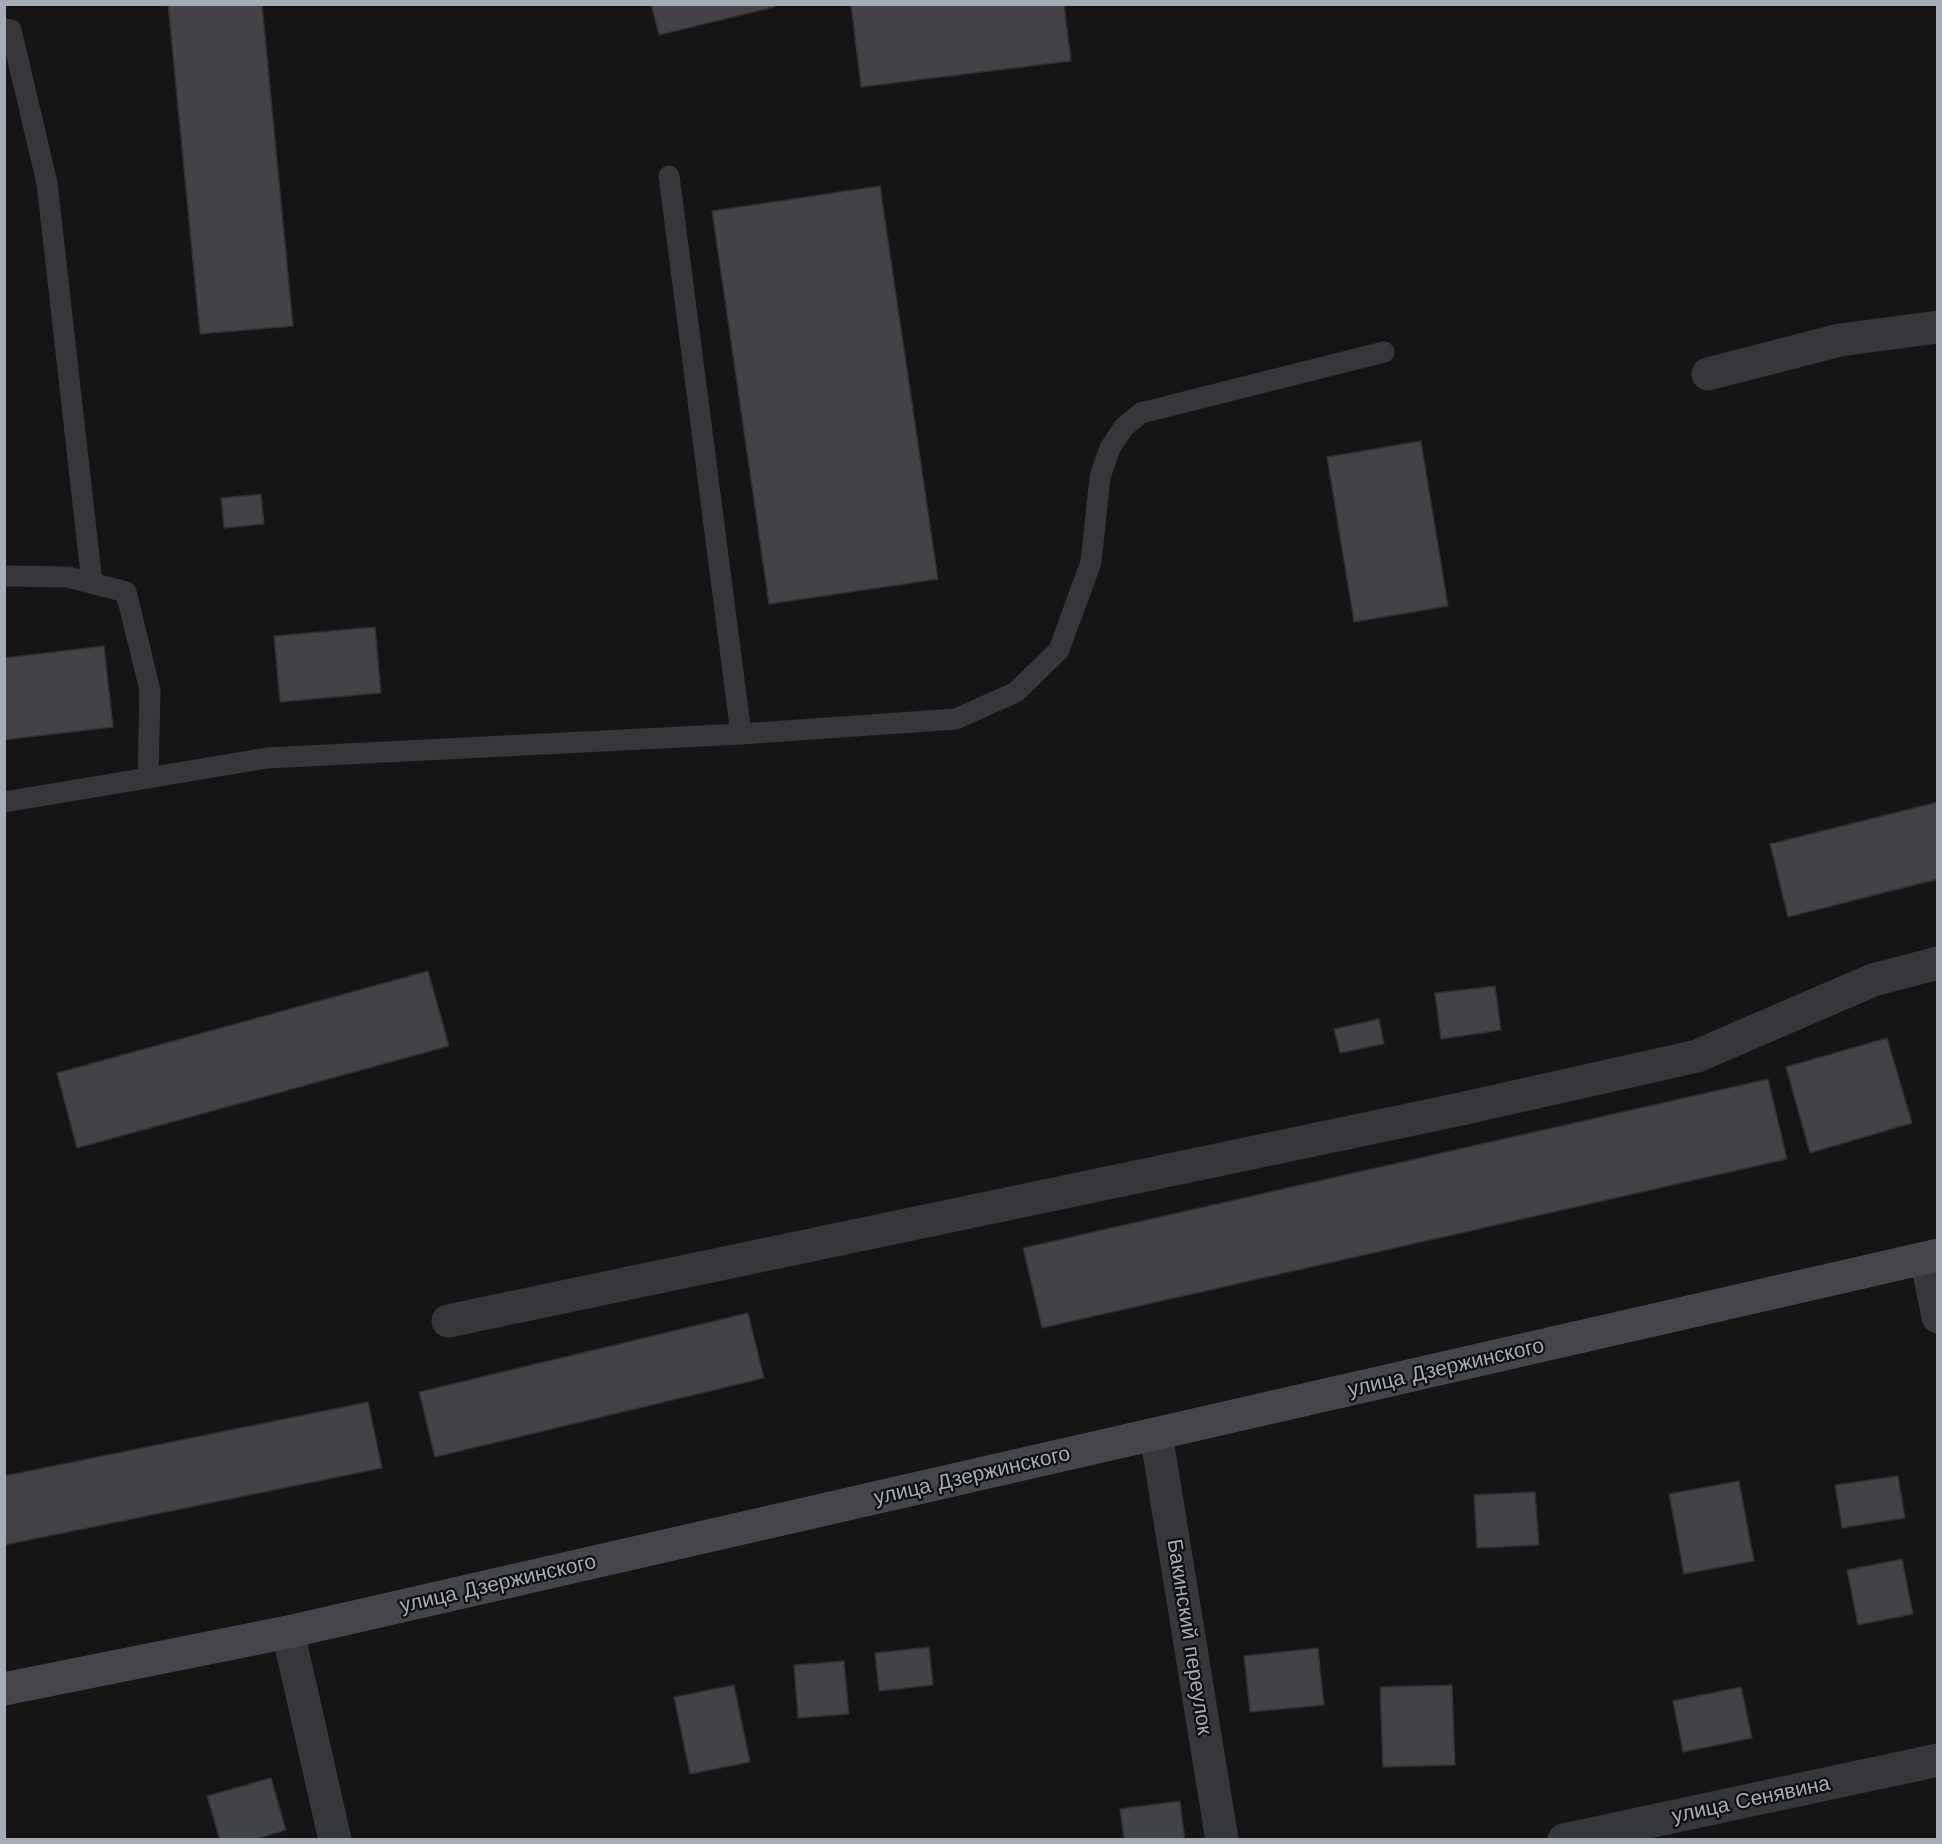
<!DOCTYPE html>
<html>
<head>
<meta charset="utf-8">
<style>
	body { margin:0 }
	#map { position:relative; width:1942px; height:1844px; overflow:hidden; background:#151516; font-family:"Work Sans",sans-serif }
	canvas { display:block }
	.frame { position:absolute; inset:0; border:6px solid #a7adb6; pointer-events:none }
</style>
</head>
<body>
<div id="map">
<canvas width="1942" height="1844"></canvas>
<div class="frame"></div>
</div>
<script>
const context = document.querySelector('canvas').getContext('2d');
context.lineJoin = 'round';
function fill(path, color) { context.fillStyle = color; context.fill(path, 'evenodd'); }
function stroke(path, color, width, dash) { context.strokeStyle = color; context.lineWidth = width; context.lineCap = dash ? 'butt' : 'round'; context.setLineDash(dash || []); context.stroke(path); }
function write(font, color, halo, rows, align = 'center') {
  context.font = font + ' "Work Sans",sans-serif'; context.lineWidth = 4.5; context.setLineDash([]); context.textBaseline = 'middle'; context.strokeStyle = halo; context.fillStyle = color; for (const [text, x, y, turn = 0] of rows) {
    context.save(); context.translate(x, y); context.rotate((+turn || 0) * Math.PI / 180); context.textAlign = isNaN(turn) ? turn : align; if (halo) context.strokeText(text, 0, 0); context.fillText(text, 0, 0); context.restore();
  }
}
const building = new Path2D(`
	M168 4H262L293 326 200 334Z
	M651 4H774V7L659 35Z
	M851 4H1064L1071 61 861 87Z
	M880 186 938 579 769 604 712 211Z
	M1421 441 1448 606 1354 622 1327 457Z
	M261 494 264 524 224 528 221 498Z
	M375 627 381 693 280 702 274 636Z
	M104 646 113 727 4 740V658Z
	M1938 802V879L1788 917 1770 844Z
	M428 971 449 1046 77 1148 57 1073Z
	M1495 986 1501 1030 1441 1039 1435 993Z
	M1379 1019 1384 1044 1340 1053 1334 1029Z
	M1887 1038 1912 1123 1810 1153 1786 1067Z
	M1768 1079 1787 1159 1042 1328 1023 1248Z
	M748 1313 764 1378 435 1457 419 1392Z
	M368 1402 382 1468 4 1545V1476Z
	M1898 1476 1905 1518 1842 1528 1835 1485Z
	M1739 1481 1754 1561 1684 1574 1669 1494Z
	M1535 1492 1539 1545 1477 1548 1474 1495Z
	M1902 1559 1913 1614 1858 1625 1847 1570Z
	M929 1647 933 1685 879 1691 875 1653Z
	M1318 1648 1324 1705 1250 1712 1244 1656Z
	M844 1661 849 1714 798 1718 794 1665Z
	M734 1685 750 1762 690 1774 674 1697Z
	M1452 1685 1455 1765 1383 1767 1380 1687Z
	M1741 1687 1752 1738 1683 1752 1673 1701Z
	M271 1778 286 1830 253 1840H220L207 1796Z
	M1180 1801 1185 1840H1124L1120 1809Z`);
const service = new Path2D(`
	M4 29 11 30 47 183 92 583
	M4 576 68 577 126 592 150 690 148 778
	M741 734 956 719 1016 692 1059 650 1091 562 1100 477 1110 448 1124 427 1141 413 1384 352
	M4 802 267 758 741 734 669 176`);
const minor = new Path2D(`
	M1708 374 1840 340 1938 327
	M1926 1258 1938 1317
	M448 1321 1461 1109 1697 1056 1873 980 1938 963
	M1156 1434 1222 1840
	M288 1632 335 1840
	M1564 1840 1938 1760`);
const secondary = new Path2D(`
	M4 1689 288 1632 1938 1255`);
const streetNames = [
	["улица Дзержинского",1446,1368,-13],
	["улица Дзержинского",972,1476,-13],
	["улица Дзержинского",498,1584,-13],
	["Бакинский переулок",1189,1637,81],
	["улица Сенявина",1751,1800,-12]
];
fill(building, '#414346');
stroke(building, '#2f2f32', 1.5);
stroke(service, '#36373b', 21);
stroke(minor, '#36373b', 33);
stroke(secondary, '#44464b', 33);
write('21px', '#a7adb6', '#101011', streetNames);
</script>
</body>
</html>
